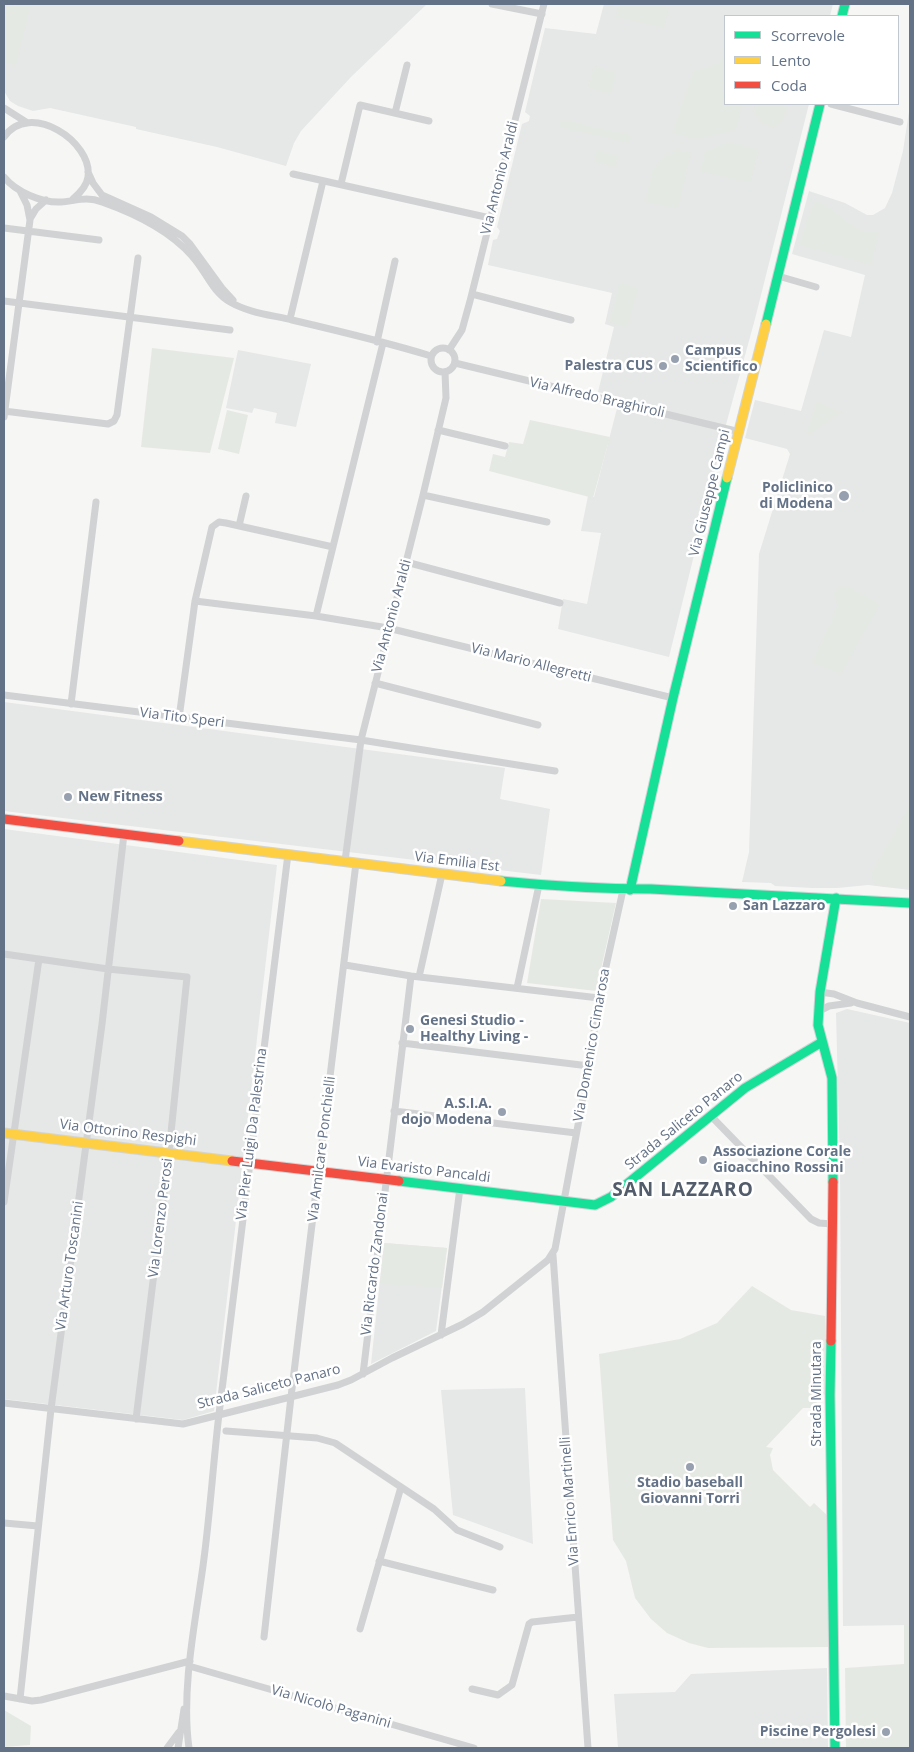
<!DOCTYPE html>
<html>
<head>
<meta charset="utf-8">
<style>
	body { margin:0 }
	#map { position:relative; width:914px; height:1752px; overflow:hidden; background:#f6f6f5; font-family:"Open Sans",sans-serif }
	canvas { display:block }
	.frame { position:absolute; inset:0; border:5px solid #647287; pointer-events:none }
	.legend { position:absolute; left:724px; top:15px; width:175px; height:90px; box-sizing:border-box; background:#fff; border:1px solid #c1c7cf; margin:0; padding:6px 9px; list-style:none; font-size:15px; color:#647287 }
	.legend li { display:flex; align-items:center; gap:10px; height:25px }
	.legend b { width:25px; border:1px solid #c1c7cf }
</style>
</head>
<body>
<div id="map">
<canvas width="914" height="1752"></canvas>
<div class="frame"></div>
<ul class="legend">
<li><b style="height:6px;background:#16e098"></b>Scorrevole</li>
<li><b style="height:6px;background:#ffcf43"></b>Lento</li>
<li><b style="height:6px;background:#f24e42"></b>Coda</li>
</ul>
</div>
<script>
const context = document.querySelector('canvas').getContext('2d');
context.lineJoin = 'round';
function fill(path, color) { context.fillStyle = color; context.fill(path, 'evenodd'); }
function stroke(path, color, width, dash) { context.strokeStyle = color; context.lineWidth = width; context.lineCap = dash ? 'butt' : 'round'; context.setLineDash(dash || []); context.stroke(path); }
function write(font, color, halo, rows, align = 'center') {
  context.font = font + ' "Open Sans",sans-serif'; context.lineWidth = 5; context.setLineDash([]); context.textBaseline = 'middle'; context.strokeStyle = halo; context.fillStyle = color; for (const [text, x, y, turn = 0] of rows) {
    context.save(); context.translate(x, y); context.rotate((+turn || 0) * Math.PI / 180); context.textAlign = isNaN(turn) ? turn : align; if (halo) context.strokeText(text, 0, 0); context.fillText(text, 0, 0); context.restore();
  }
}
const built = new Path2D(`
	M4 4H427L351 77 301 131 294 143 286 166 217 147 136 129V127L50 108 33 111 18 106 10 101 4 91Z
	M604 4H833L830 16H725V104H809L755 319 727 421 669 657 558 629 563 599 587 604 601 533 581 531 588 496 594 497 620 397 598 392 614 327 605 324 612 293 488 265 493 240 497 239 500 231 497 227 522 124 529 121 530 116 525 112 545 28 596 34Z
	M910 105V890L868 885 838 888H812L775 886 771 883 742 882 749 852 759 554 790 454 787 449 745 438 755 400 801 411 824 330 851 337 865 275 792 254 809 191 845 203 867 215H873L885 208 892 193 903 151Z
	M238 350 311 364 296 427 275 423 277 413 254 408 252 413 226 408Z
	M4 702 505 768 500 799 550 809 541 875 4 811Z
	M4 829 277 865 214 1411 183 1420 4 1399Z
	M847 1009 910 1023V1625L843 1626 840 1167 836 1013Z
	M384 1243 447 1248 436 1331 371 1364Z
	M525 1388 533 1544 453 1515 441 1390Z
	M827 1668 828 1748H618L614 1694 675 1692 691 1674Z`);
const green = new Path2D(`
	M4 4H31L16 66 4 62Z
	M619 4H669L664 28 616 17Z
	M725 54V104H742L737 127 734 131 697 139 672 133 691 76 695 69C708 69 718 65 725 54Z
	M594 66 616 72 611 94 588 88Z
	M756 104 764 105V104H787C785 109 785 116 782 120 774 136 758 122 754 111Z
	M561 119 631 135 629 143 559 127Z
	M729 142 759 150 750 183 700 171 705 151Z
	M674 149 691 153 678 209 645 202 653 170 666 154H673Z
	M596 150 618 156 615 167 594 162Z
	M817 201C838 208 854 238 879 231L872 265 799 245 812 205Z
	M620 283 638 288 628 327 609 322Z
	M152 348 234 358 210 453 141 447Z
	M816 401 842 412 806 437Z
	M227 410 248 415 239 454 218 449Z
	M530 420 610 437 593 498 489 471 493 454 505 457 509 442 523 444Z
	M847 586 880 604 841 674 812 663 838 605 833 594 838 587Z
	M910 805V888L878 886 873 880 872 872Z
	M541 899 616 903 596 991 527 983Z
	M384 1243 447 1248 442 1288 380 1284Z
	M752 1286 791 1310 825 1316 826 1393 811 1408H803L766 1447 773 1448 770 1455 773 1470 810 1507 814 1503 829 1517V1647L708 1648 689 1643 667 1633 651 1619 635 1598 626 1561 613 1540 599 1354 680 1339 717 1323Z
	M904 1625H910V1748H846L845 1668 904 1664Z
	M4 1710 31 1726 30 1745 4 1747Z`);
const street = new Path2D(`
	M492 4 542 14
	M831 104 900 122
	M4 108 26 122
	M395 113 407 65
	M4 137C30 100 93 142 88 177 87 186 80 193 73 199
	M88 172 93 183 102 195 151 217 182 236 190 244 222 288 233 300
	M293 174 490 218
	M4 177C16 192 42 203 61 202 75 201 87 196 102 202 133 213 170 231 192 256 206 271 212 292 230 302 249 313 272 315 292 320 339 331 386 342 431 356
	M341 184 360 105 429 121
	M30 219 36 209 46 200
	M4 228 99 240
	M778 276 816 287
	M472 294 571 320
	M4 301 230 330
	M290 319 323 181
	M377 342 395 261
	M431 360a12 12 0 1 1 24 0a12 12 0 1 1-24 0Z
	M449 350 462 330 470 301 544 4
	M455 363 740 432
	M4 411 108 424 114 421 117 415 138 258
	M4 417 30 220 27 205 20 191
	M438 430 505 446
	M423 495 547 522
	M239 526 246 496
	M406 562 560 603
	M195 601 316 616 388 628 673 698
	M316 616 383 343
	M375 683 538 725
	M4 695 361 740 555 771
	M71 704 96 502
	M179 718 195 601 212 527 219 522 226 523 333 547
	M345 861 361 740 423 495 446 398 445 372
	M4 954 108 969 187 977 169 1152 136 1419
	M345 965 411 976 599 998
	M419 977 442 874
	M517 988 539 885
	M820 992 834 994 857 1003 910 1017
	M819 1011 829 1006 851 1003
	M402 1043 589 1066
	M394 1111 576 1133
	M710 1115 811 1219 819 1223 832 1224
	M4 1202 39 959
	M553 1255 588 1748
	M441 1335 460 1188
	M363 1374 411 976
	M4 1403 183 1424 338 1385 351 1380 392 1358 463 1324 483 1312 548 1260 555 1249 589 1066 599 998 623 890
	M226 1431 317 1438 335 1443 434 1509 457 1530 500 1547
	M4 1523 38 1526
	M379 1561 493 1590
	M360 1629 401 1487
	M264 1637 291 1397 356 863
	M189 1666 474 1748
	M472 1689 498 1695 512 1685 529 1624 532 1622 578 1617
	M4 1696 32 1701 41 1700 190 1661
	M20 1699 51 1409 102 1024 124 834
	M167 1748 179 1732
	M178 1748 184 1709
	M189 1748C181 1690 195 1624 203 1566 210 1515 213 1465 219 1414L288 854`);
const fast = new Path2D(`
	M842 16 845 4
	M766 324 820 104
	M501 881C551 886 601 889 651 889L910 903
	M630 890 673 698 727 478
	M399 1181 595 1205 611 1197 745 1088 822 1042
	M833 1182 832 1078 818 1025 820 992 836 898
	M831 1341 830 1395 835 1748`);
const slow = new Path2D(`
	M727 478 766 324
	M179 841 501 881
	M4 1133 232 1161`);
const jam = new Path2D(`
	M4 819 179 841
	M232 1161 399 1181
	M831 1341 833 1182`);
const markers = [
	[675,359,5,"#97a0ae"],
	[663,366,5,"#97a0ae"],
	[844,496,6,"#97a0ae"],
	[68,797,5,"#97a0ae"],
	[733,906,5,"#97a0ae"],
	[410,1029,5,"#97a0ae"],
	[502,1112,5,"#97a0ae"],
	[703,1160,5,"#97a0ae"],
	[690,1467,5,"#97a0ae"],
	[886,1732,5,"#97a0ae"]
];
const streetNames = [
	["Via Antonio Araldi",500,178,-76],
	["Via Alfredo Braghiroli",597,398,13],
	["Via Giuseppe Campi",710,493,-76],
	["Via Antonio Araldi",392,616,-75],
	["Via Mario Allegretti",531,663,14],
	["Via Tito Speri",182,718,7],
	["Via Emilia Est",457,862,7],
	["Via Domenico Cimarosa",592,1045,-80],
	["Strada Saliceto Panaro",684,1121,-39],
	["Via Ottorino Respighi",128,1133,7],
	["Via Pier Luigi Da Palestrina",252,1134,-83],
	["Via Amilcare Ponchielli",322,1149,-83],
	["Via Evaristo Pancaldi",424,1170,7],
	["Via Lorenzo Perosi",161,1218,-83],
	["Via Riccardo Zandonai",375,1264,-83],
	["Via Arturo Toscanini",70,1266,-82],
	["Strada Saliceto Panaro",269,1387,-14],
	["Strada Minutara",817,1394,-90],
	["Via Enrico Martinelli",570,1501,-94],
	["Via Nicolò Paganini",331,1707,16]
];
const poiNames = [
	["Campus",685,351],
	["Scientifico",685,367],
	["Palestra CUS",653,366,"right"],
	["Policlinico",833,488,"right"],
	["di Modena",833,504,"right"],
	["New Fitness",78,797],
	["San Lazzaro",743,906],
	["Genesi Studio -",420,1021],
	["Healthy Living -",420,1037],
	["A.S.I.A.",492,1104,"right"],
	["dojo Modena",492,1120,"right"],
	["Associazione Corale",713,1152],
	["Gioacchino Rossini",713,1168],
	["Stadio baseball",690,1483,"center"],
	["Giovanni Torri",690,1499,"center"],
	["Piscine Pergolesi",876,1732,"right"]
];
const districtNames = [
	["SAN LAZZARO",683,1191]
];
fill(built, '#e6e7e7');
fill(green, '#e5e9e3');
stroke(fast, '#d2d4d5', 11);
stroke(slow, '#d2d4d5', 11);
stroke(jam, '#d2d4d5', 11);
stroke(street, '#d1d2d3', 7);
stroke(fast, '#16e098', 9);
stroke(slow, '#ffcf43', 9);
stroke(jam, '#f24e42', 9);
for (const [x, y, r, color] of markers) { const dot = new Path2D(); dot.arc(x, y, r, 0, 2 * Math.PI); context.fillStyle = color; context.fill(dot); stroke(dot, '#fff', 2); }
write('14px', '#647287', '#fff', streetNames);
write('bold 14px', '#647287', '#fff', poiNames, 'left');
context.letterSpacing = '1px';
write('bold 19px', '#525c6b', '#fff', districtNames);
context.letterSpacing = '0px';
</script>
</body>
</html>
